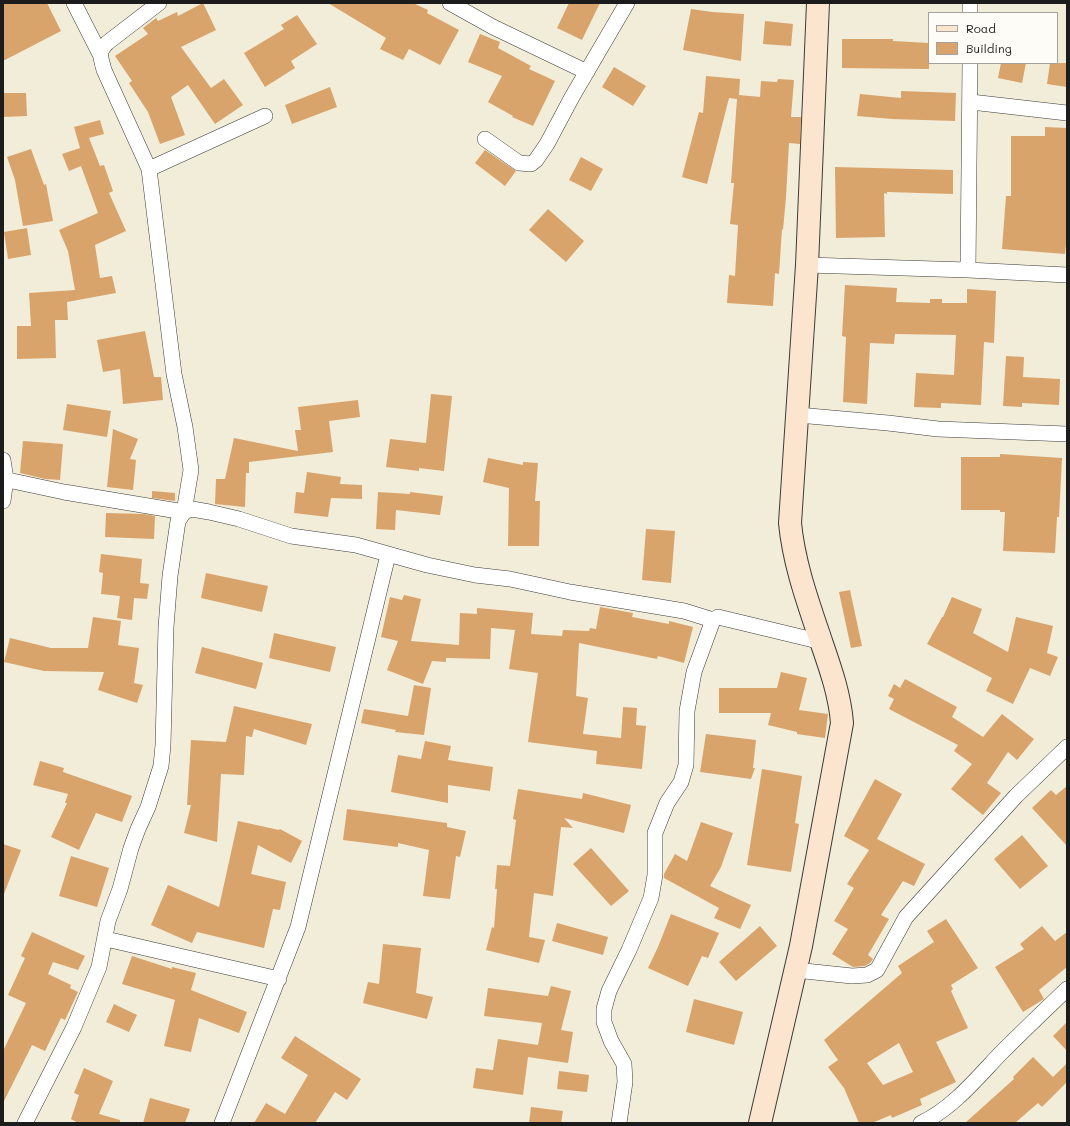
<!DOCTYPE html>
<html>
<head>
<meta charset="utf-8">
<style>
	body { margin:0 }
	#map { position:relative; width:1070px; height:1126px; overflow:hidden; background:#f2edd8; font-family:Mali,sans-serif }
	canvas { display:block }
	.frame { position:absolute; inset:0; border:4px solid #1c1c1c; pointer-events:none }
	.legend { position:absolute; left:928px; top:12px; width:130px; height:52px; box-sizing:border-box; background:#fdfcf7; border:1px solid #a3a29f; margin:0; padding:5px 7px; list-style:none; font-size:12px; color:#1c1c1c }
	.legend li { display:flex; align-items:center; gap:8px; height:20px }
	.legend b { width:20px; border:1px solid #a3a29f }
</style>
</head>
<body>
<div id="map">
<canvas width="1070" height="1126"></canvas>
<div class="frame"></div>
<ul class="legend">
<li><b style="height:5px;background:#fce5cf"></b>Road</li>
<li><b style="height:11px;background:#d8a46c"></b>Building</li>
</ul>
</div>
<script>
const context = document.querySelector('canvas').getContext('2d');
context.lineJoin = 'round';
function fill(path, color) { context.fillStyle = color; context.fill(path, 'evenodd'); }
function stroke(path, color, width, dash) { context.strokeStyle = color; context.lineWidth = width; context.lineCap = dash ? 'butt' : 'round'; context.setLineDash(dash || []); context.stroke(path); }
const building = new Path2D(`
	M3 3H47L61 31 3 61Z
	M203 3 216 30 181 47 211 88 224 79 243 105 215 124 188 85 171 97 185 135 160 144 148 112 129 83 132 81 115 56 148 34 143 28 156 18 158 21 177 12 178 16Z
	M328 3H413L428 10 427 13 459 30 440 65 409 49 403 60 380 49 386 38Z
	M569 3H600L582 40 557 28Z
	M691 9 712 12 744 14 741 61 683 50Z
	M297 15 317 44 291 61 295 68 265 87 244 53 284 29 281 25Z
	M765 21 793 24 791 46 763 44Z
	M480 34 500 42 498 48 531 66 529 69 555 81 533 126 512 117 513 116 488 102 502 76 468 62Z
	M842 39H893V41L929 43V69L842 68Z
	M1001 63H1026L1022 83 998 78Z
	M1050 63H1067V87L1047 84Z
	M614 67 646 86 633 106 602 87Z
	M706 76 740 79 739 95 760 97 761 81 777 82 778 79 794 80 791 117H801L800 144 789 143 786 197 783 230 782 229 779 274 775 273 773 306 727 303 729 275 735 276 738 225 730 224 734 183H731L737 99 729 98 707 184 682 177 699 112 703 113Z
	M330 87 337 107 292 124 285 105Z
	M901 91 956 93 955 121 892 119 857 116 860 94 901 98Z
	M3 93H26L27 116 3 117Z
	M100 120 104 134 89 138 100 166 104 165 113 191 109 193 126 231 95 245 100 278 112 276 116 293 67 302 68 320H55L56 358 17 359V326H31L29 293 75 290 68 251 59 230 98 213 81 166 69 171 62 154 80 148 74 127Z
	M1045 127 1067 128V235L1065 254 1002 249 1006 196H1011V136H1045Z
	M31 149 44 185 46 184 53 221 23 226 15 180 7 157Z
	M485 150 516 171 505 186 475 163Z
	M581 157 603 169 591 191 569 180Z
	M835 167 953 170V194L887 192V194L884 193 885 237 836 238Z
	M548 209 584 241 566 262 529 230Z
	M27 228 31 255 8 259 4 232Z
	M845 285 897 288 896 302 930 303V299H942V303H967V289L996 291 994 343 984 342 981 405 941 403V408L914 407 916 373 954 375 956 335 895 334 894 344 870 343 867 404 843 402 846 337 842 336Z
	M145 331 154 377H161L163 400 123 404 120 369 103 372 97 340Z
	M1006 356 1024 357 1023 377 1060 379 1059 405 1022 403V407L1003 406Z
	M431 394 452 396 444 471 419 468V471L386 467 390 439 426 443Z
	M358 400 360 417 329 421 333 452 249 462V473H246L245 507 215 504 216 479H225L234 438 298 451 295 430H301L298 407Z
	M67 404 111 411 107 437 63 430Z
	M113 429 138 439 130 459 136 460 133 490 107 487Z
	M23 441 63 444 60 480 45 479 20 473Z
	M1000 454 1062 458 1059 517H1057L1055 553 1003 551 1005 512H1000V510H961V457H1000Z
	M488 458 523 465V462L538 463 535 501H540L539 546H508L509 488 483 482Z
	M307 472 341 477 340 484 362 485V499L331 498 328 517 294 513 296 492 304 493Z
	M152 491 175 493V501L152 498Z
	M378 492 410 494V492L443 496 440 515 396 510 395 530 376 529Z
	M106 513 144 514 155 516 154 539 105 537Z
	M646 529 675 531 671 583 642 580Z
	M101 554 142 559 140 583 149 584 147 599 134 598 132 620 117 618 120 596 101 594 103 573 99 572Z
	M206 573 268 586 262 612 201 598Z
	M850 590 862 646 851 648 839 592Z
	M404 595 421 599 411 641 459 645 460 613 477 614V608L533 613 531 634 562 636 563 630 589 631 590 628 596 629 600 607 633 613 632 617 669 624V621L693 627 684 663 658 656 657 659 579 643 576 696 588 698 583 734 621 738 623 707 637 708 636 725 646 726 642 769 596 764 597 751 528 742 538 673 509 669 515 630 491 628 490 659 446 658V662L432 661 423 684 387 670 398 641 381 637 390 597 402 600Z
	M952 597 982 609 973 633 1008 652 1016 617 1053 626 1047 653 1058 657 1050 676 1030 668 1013 704 986 691 992 678 927 644 942 617H943Z
	M93 617 121 621 118 645 139 648 134 683 143 685 137 703 98 690 104 672 44 671 4 662 10 638 51 648H88Z
	M274 633 336 647 330 672 269 658Z
	M202 647 263 663 256 689 195 673Z
	M781 672 807 678 799 710 828 714 825 738 797 734V732L768 725 771 713H719V688H777Z
	M905 679 957 707 952 717 983 737 1002 714 1034 739 1017 760 1008 752 987 783 1001 793 983 815 951 789 972 764 954 751 958 745 889 709 894 699 888 696 894 684 900 688Z
	M414 685 431 688 424 735 395 732 396 730 361 723 364 709 408 716Z
	M234 706 312 724 306 745 254 729 252 737 246 736 244 775 221 774 217 842 184 833 191 805H187L191 740 226 742Z
	M706 734 756 740 753 768H755L751 779 700 772Z
	M425 741 451 746 448 760 493 767 490 791 448 785V803L391 792 398 755 421 759Z
	M40 761 64 768 63 772 132 796 122 822 96 813 79 850 51 837 67 803H65L68 794 33 785Z
	M762 769 802 776 795 823 799 824 791 872 747 865Z
	M875 779 902 794 877 839 925 864 914 886 903 881 881 915 889 919 868 955 873 959 870 963 865 966 853 967 832 954 848 929 834 921 854 888 847 884 869 850 844 836Z
	M1067 786V846L1032 808 1051 790 1056 795Z
	M518 789 582 799 583 793 631 805 624 833 564 818 573 828 561 827 553 896 534 893 529 937 545 940 539 963 486 950 492 927 494 928 497 889H495L497 865 510 866 516 820 513 819Z
	M347 809 447 823V827L466 831 460 857 456 856 450 899 423 896 429 850 398 843V847L343 840Z
	M238 821 279 830 280 829 302 841 291 863 258 845 251 874 286 882 280 910 273 909 264 948 197 932 192 943 151 925 168 885 219 907Z
	M701 822 733 833 721 867 710 886 751 905 740 929 714 918 719 908 664 878V874L675 854 687 861Z
	M1022 835 1048 866 1020 889 994 859Z
	M3 844 21 850 4 894H3Z
	M591 848 629 891 611 906 573 864Z
	M71 856 109 868 97 907 59 896Z
	M671 914 719 933 708 958 702 956 688 986 648 968 658 947Z
	M946 919 978 968 951 985 953 989 951 991 968 1028 936 1042 956 1082 920 1099 922 1105 892 1118 891 1115 872 1123H859L844 1088 828 1067 838 1060 824 1040 902 973 898 966 934 942 927 931ZM899 1043 913 1072 883 1085 867 1063Z
	M557 923 608 937 603 955 552 941Z
	M760 926 777 946 736 981 719 962Z
	M1042 926 1055 941 1067 932V967L1039 990 1044 999 1023 1012 995 967 1024 949 1020 944Z
	M32 932 85 956 78 970 53 962 48 974 71 985 70 988 78 992 65 1020 61 1018 45 1051 32 1045 3 1103V1051L26 1003 8 995 25 958 21 956Z
	M383 944 421 948 416 993 433 997 427 1019 363 1003 368 982 379 984Z
	M132 956 172 969V967L196 973 191 990 247 1012 239 1033 199 1018 191 1052 164 1046 175 1000 122 984Z
	M551 986 571 991 561 1030 573 1032 568 1063 528 1057 523 1095 473 1088 476 1068 493 1070 498 1039 538 1045 542 1023 484 1016 488 988 548 996Z
	M694 999 743 1012 734 1045 686 1032Z
	M114 1004 137 1015 129 1032 106 1022Z
	M1067 1022V1051L1053 1036Z
	M295 1036 361 1079 347 1100 335 1092 315 1123H254L266 1103 285 1114 308 1075 281 1058Z
	M1033 1057 1053 1077 1067 1063V1082L1042 1107 1038 1103 1015 1123H965L1014 1079 1013 1077Z
	M84 1068 113 1081 99 1114 120 1120V1123H78L71 1119 79 1095 74 1093Z
	M559 1071 589 1075 587 1092 557 1089Z
	M150 1098 190 1109 185 1123H143Z
	M531 1107 563 1111 561 1123H529Z`);
const street = new Path2D(`
	M74 3 100 54
	M450 3 493 27 587 72
	M970 3V13
	M971 102 1067 113
	M485 139 519 163 531 164 536 160 547 144 572 97 627 3
	M149 169 265 116
	M807 265 968 270 1067 275
	M968 270 970 63
	M798 415 888 423 938 429 1067 434
	M3 460 6 479 3 501
	M3 479 64 492 184 512 192 509 209 512 239 519 291 536 356 545 427 565 475 575 510 579 570 592 684 611 713 620 718 617 822 642
	M106 939 279 979
	M795 970 852 976 867 975 877 970 906 917 1016 796 1067 747
	M25 1123 74 1027 99 967 108 921 120 889 131 848 138 829 148 807 161 766 163 745 166 627 170 576 178 521 184 512 191 470 185 427 174 374 149 169 104 70C101 57 97 53 107 43L159 3
	M222 1123 298 927 388 555
	M619 1123 625 1082 624 1064 611 1041 604 1022V1009L609 991 629 950 651 898 655 875V833L667 803 681 782 686 765 687 711 694 672 713 620
	M921 1123C952 1109 978 1077 1001 1053 1023 1031 1045 1010 1067 989`);
const secondary = new Path2D(`
	M760 1123 801 946 842 723C840 696 831 670 822 644 809 605 794 565 790 523L807 265 818 3`);
fill(building, '#d8a46c');
stroke(street, '#3c3b38', 16);
stroke(secondary, '#3c3b38', 24);
stroke(street, '#fff', 15);
stroke(secondary, '#fce5cf', 22);
</script>
</body>
</html>
